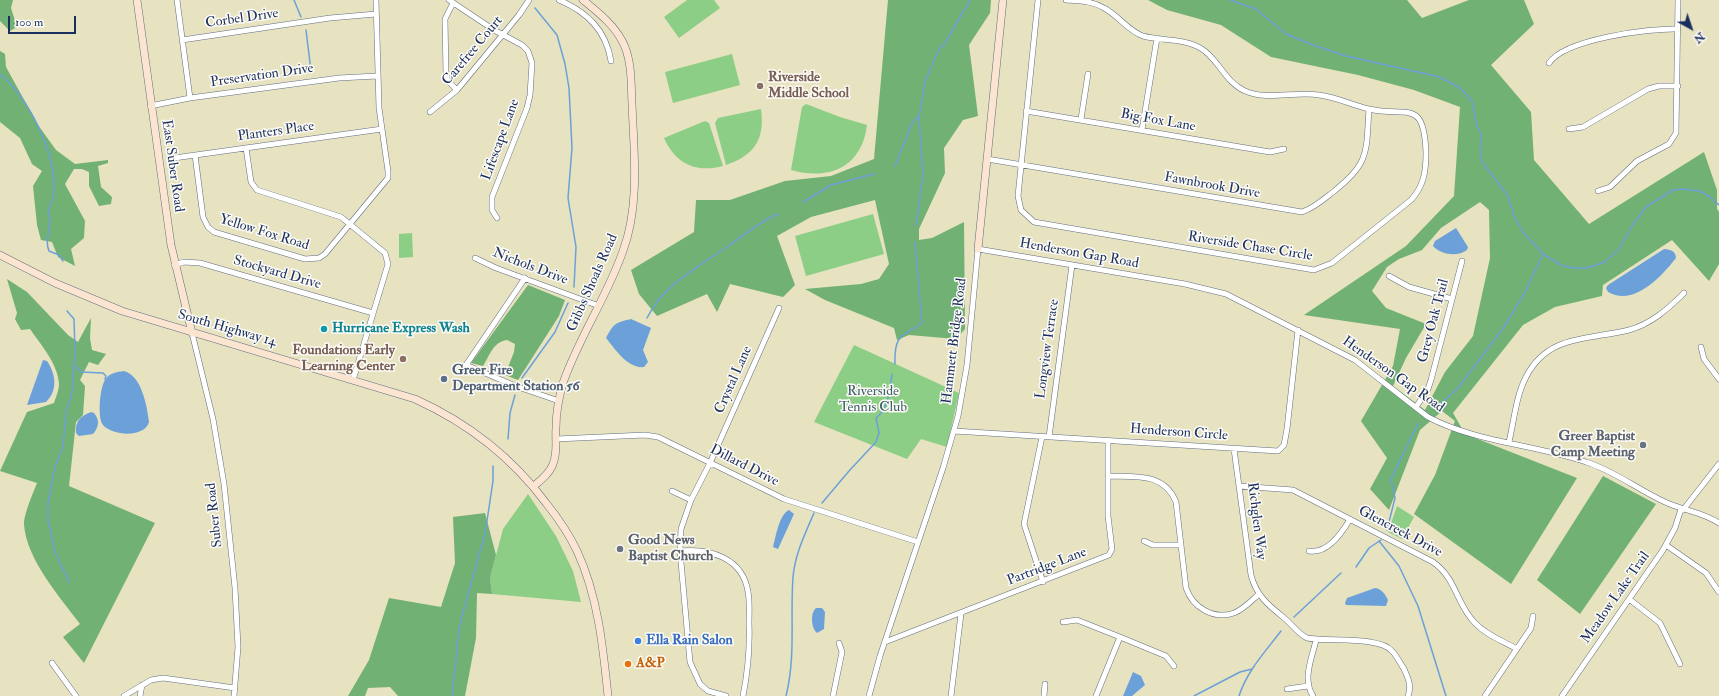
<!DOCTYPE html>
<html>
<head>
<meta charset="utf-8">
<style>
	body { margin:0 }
	#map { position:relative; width:1719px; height:696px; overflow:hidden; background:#e7e2c0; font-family:"IM FELL Double Pica",serif }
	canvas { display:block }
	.north { position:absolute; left:1671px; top:8px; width:40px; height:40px; -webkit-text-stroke:3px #fdfcf7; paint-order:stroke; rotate:140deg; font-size:11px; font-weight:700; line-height:16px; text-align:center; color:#1b2f5e }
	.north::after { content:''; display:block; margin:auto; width:14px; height:18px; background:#1b2f5e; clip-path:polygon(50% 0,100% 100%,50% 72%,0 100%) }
	.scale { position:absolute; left:8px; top:16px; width:68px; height:18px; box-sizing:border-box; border:2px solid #1b2f5e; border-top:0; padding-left:5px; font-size:12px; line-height:14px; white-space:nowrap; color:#1b2f5e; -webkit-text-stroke:3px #fdfcf7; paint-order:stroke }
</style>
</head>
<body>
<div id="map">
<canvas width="1719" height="696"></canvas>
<div class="north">N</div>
<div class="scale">100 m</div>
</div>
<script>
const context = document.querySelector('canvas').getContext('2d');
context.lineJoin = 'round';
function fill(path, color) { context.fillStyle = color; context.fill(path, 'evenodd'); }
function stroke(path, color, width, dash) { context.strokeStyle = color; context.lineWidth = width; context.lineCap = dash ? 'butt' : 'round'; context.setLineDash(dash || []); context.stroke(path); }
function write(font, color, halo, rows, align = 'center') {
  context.font = font + ' "IM FELL Double Pica",serif'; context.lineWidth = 3; context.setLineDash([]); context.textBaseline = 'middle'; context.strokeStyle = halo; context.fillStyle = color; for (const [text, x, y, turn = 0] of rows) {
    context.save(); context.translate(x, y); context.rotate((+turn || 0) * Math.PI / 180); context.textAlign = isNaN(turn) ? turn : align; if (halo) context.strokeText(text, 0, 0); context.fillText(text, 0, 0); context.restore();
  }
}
const green = new Path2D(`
	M687 0H714L720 8 679 38 664 17Z
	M732 54 740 85 673 103 665 72Z
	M806 104 840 117 867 125C862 167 829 181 791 170L802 107Z
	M761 109C765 139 755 155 726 165L715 123 718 118Z
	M705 121 709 123 723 166C695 173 676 164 664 138Z
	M873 214 884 254 806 276 795 236Z
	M412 233 413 257 399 258V234Z
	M854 345 959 393 947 447 921 439 907 459 814 422Z
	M528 494 556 536 573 571 581 602 492 594 490 578 503 529Z
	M1397 506 1414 517 1402 539 1388 532Z`);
const forest = new Path2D(`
	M0 0H13L11 8 17 27 10 31 0 21Z
	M888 0H991L990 13 969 45 978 116 963 120 944 148 945 173 919 229V240L932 238 964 222 965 329 956 339 909 335 897 340 894 328 825 300 805 289 861 284 879 279 889 264 875 200 811 217 777 236 795 285 783 297 730 284 717 312 707 294 657 316 639 294 631 270 694 232 696 200H730L785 181 831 176 874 159Z
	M1148 0H1407L1422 18 1469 0H1524L1534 24 1491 65 1531 112 1534 160 1589 224 1704 152 1717 190V209L1719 212V264L1709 281 1672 240 1603 285 1602 296 1555 307 1523 325 1453 413 1465 434 1577 478 1511 584 1414 514 1435 475 1455 421 1442 411 1420 430 1389 510 1370 489 1387 458 1361 421 1393 366 1400 329 1304 315 1406 246 1454 196 1460 107 1414 90 1358 75 1271 57 1221 25 1167 10ZM1480 202 1489 210 1490 258 1473 336 1445 372 1425 410 1393 386 1406 358 1426 324 1386 308 1372 291 1387 267 1399 259 1422 250 1441 228Z
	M0 51 5 54 6 67 38 125 56 150 75 164 108 160V163L98 166 101 187 112 197 111 204 99 206 89 186V172L82 169H74L65 184 85 221 84 238 71 249 75 266 58 257 52 242 41 240 37 225 33 186 42 171 32 164 20 138 0 122Z
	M7 279 27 292 68 335 78 342 91 318 90 338 92 350 106 354 98 365 89 362 80 380 85 386 83 415 76 422 69 486 155 523 84 663 63 637 80 624C60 597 26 559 24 524 24 514 33 493 37 483L0 471 27 412 54 403C56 397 59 390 59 384 58 364 41 345 30 329L21 330 15 319 17 313Z
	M528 285 565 300 559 316 518 380 505 375 514 352 515 344 507 340C493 342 490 355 483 366L471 363Z
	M1603 476 1656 504 1580 614 1537 580Z
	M485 513 496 555 490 578 492 594 477 593 476 638 465 696H398L390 687 368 688 365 696H348L369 660 389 598 441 607 455 563 453 517Z`);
const water = new Path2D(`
	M1456 228 1468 247 1467 250C1458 257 1441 255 1433 246L1435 241Z
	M1664 249C1671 250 1675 250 1676 258 1662 276 1634 307 1608 292L1606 288 1608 285Z
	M631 319 651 328 643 350 648 362 644 367C628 369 615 349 606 338 614 323 615 323 631 319Z
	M43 360 47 361C56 374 58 391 46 402L27 405Z
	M124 371C142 376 147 406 149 422 145 438 112 436 103 425 97 418 100 387 105 380 109 373 117 372 124 371Z
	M91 412 94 413C100 420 99 427 93 434L79 436 76 433C76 421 79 417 91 412Z
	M789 510 794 514 778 549 773 547C776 536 779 515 789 510Z
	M1375 588C1382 589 1385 594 1388 600L1386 606 1346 605 1345 603 1347 598Z
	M816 608H822L825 612 824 629 817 633C811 628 810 613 816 608Z
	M1133 672 1141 676 1145 685 1132 696H1123Z`);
const stream = new Path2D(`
	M294 0 301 17
	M1230 0 1256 9 1286 34 1313 45 1346 56 1440 77 1460 88 1472 101 1477 126 1481 135 1480 155 1482 162 1508 196 1514 216 1523 232 1543 254 1561 265 1572 268H1587L1605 262 1619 249 1632 226 1646 207 1673 190 1682 189 1700 191 1710 197 1719 205
	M535 8 557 35 565 64 569 88 572 148 568 198 576 247 574 287
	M306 30 311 71
	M0 74C29 98 56 153 54 192 54 198 51 203 49 209 47 214 50 219 50 224 49 234 45 241 49 251L59 255 63 261
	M895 166 913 121 919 116
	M803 202 831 185 874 174
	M916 226 923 176 919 116 925 82 939 49 945 43 970 0
	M67 311 74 319 75 352 72 393 66 412 63 447 55 466 48 504V520L55 552 69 582
	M647 318C663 285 699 266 727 247 744 235 759 222 778 214
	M895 364C894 335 901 337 922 323L915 242
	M74 365 81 372 103 373 106 376 105 379
	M522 378 555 332 568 303
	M1435 409 1459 387 1504 327 1525 292 1543 254
	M508 439 510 413 515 395
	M822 503 849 471 876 442 879 433 876 418C889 408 890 389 892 374
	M1387 530 1395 498 1391 479 1418 423
	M1379 541 1399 566 1418 606 1446 696
	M1356 567 1369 548 1381 540
	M1294 617 1341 573
	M452 696 458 638 461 619 485 534 493 481V466
	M786 696C796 655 790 618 793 577 795 554 805 534 814 513
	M1194 696 1240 672 1252 669
	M1239 696C1247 671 1265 652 1281 631`);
const street = new Path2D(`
	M177 0 190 98
	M449 0 494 30 522 45 528 51 532 63 530 95 527 108 492 197V210L497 218
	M559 0C587 12 606 30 611 61
	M1038 0 1018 196 1021 210 1034 222 1314 270 1332 263 1411 200C1424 186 1426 171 1426 153 1424 97 1407 118 1369 109 1352 105 1336 97 1319 95 1295 91 1268 101 1245 91 1225 82 1219 60 1202 49 1185 38 1161 41 1143 36 1128 31 1118 15 1104 8 1093 1 1079 1 1066 0
	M453 3 445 19 446 75 448 81 457 90
	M182 40 330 18 376 14
	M1549 63C1565 39 1650 28 1678 29
	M150 106 190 98 339 78 377 76
	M1026 111 1270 152 1284 149
	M430 112 457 90 519 15 529 0
	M1081 119 1088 74
	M1569 129 1583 127 1648 89 1659 86H1678
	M1142 130 1157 38
	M246 148 251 182 257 190 341 217 385 253 388 264 353 380
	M195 155 203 217 208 227 214 232 305 259 319 258 325 254 388 178V171L379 108 376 0
	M174 158 382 129
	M987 159 1302 212C1314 208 1324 199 1333 192 1370 163 1366 153 1369 109
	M1598 191 1610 187 1637 161 1669 144 1676 133 1678 0
	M475 258 496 268 599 306
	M174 265 184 262 200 263 373 313
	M1389 276 1409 287 1452 299
	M525 278 466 365 518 387 559 401
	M192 333 213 419 224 484 235 588 238 647 234 696
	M1701 347 1704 359 1719 379
	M1416 407 1428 389 1431 380 1462 261
	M954 431 1278 451 1284 445 1287 429 1298 330
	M1042 437 1024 524 1043 582
	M1049 437 1072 265
	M556 439 645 435 658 437 784 499 918 542
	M1509 442C1514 421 1516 396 1526 377 1548 334 1589 340 1629 330 1651 324 1668 309 1684 293
	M1234 449 1251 575C1256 595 1268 605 1283 617 1292 624 1297 633 1307 638 1328 642 1379 636 1392 651 1397 656 1400 663 1404 669 1408 678 1412 686 1408 696
	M1108 476C1135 477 1164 472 1176 502L1186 588C1193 608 1214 620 1234 613 1244 609 1251 601 1259 594
	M1239 486 1293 490 1433 562C1457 579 1456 604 1475 623 1486 635 1503 641 1517 649
	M672 491 691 500
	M1683 510 1719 464
	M1144 541 1153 545H1181
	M1666 545 1706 573 1719 592
	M680 551C710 548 743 558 748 592 750 602 749 613 749 623 750 648 748 671 743 696
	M1309 551C1328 554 1342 533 1350 519
	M1629 599 1660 623 1680 664
	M1063 622 1077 620 1120 637 1166 656 1174 666
	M885 642 1109 555 1112 549 1108 516V441
	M52 663 76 696
	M1287 689 1308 686
	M124 696 151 680 163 678 235 688
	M140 696 142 685
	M726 696 708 691 700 684 690 662 680 551 681 529 691 500 710 463 779 308
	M833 696 842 652 839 643
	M869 696 880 656 943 468 958 416 967 365 978 249 1185 284 1226 294 1355 360 1428 417C1475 442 1536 445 1586 462 1615 471 1638 490 1665 502 1682 510 1703 512 1719 523
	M951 696 961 614
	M1044 696 1045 684
	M1096 696 1120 637
	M1313 696C1302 679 1312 658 1316 640
	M1485 696 1531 628 1533 616
	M1562 696 1663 550 1675 528 1681 509`);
const secondary = new Path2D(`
	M137 0 171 245 192 333
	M978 249 1003 0
	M0 255 55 283 122 311 415 399C468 423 511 456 546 503 558 518 569 534 577 551 598 596 603 647 608 696
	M534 486C541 480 550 473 553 464 558 452 555 440 556 428 556 413 559 397 563 383 579 337 607 297 623 251 640 205 634 152 632 104 631 85 632 65 625 47 617 27 599 13 583 0`);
const markers = [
	[760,86,4,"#8d6e63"],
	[324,329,4,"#0f9aa8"],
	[403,359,4,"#8d6e63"],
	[444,379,4,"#5c6f8a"],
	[1643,445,4,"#6b7280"],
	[620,549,4,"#6b7280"],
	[638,641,4,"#3f7fe0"],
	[628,664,4,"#e8710a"]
];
const streetNames = [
	["Corbel Drive",242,19,-8],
	["Carefree Court",473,51,-50],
	["Preservation Drive",262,76,-8],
	["Big Fox Lane",1158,121,10],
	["Planters Place",276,132,-8],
	["Lifescape Lane",501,140,-70],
	["East Suber Road",172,166,82],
	["Fawnbrook Drive",1212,186,10],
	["Yellow Fox Road",264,233,17],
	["Riverside Chase Circle",1250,247,9],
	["Henderson Gap Road",1079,254,10],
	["Nichols Drive",530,267,21],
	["Stockyard Drive",277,273,16],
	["Gibbs Shoals Road",593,283,-66],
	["Grey Oak Trail",1434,321,-75],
	["South Highway 14",227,329,16],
	["Hammett Bridge Road",955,341,-83],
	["Longview Terrace",1048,349,-82],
	["Henderson Gap Road",1393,375,35],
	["Crystal Lane",734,380,-66],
	["Henderson Circle",1179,433,4],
	["Dillard Drive",744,466,27],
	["Suber Road",215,515,-96],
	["Richglen Way",1256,521,83],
	["Glencreek Drive",1400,532,28],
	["Partridge Lane",1047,567,-21],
	["Meadow Lake Trail",1616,598,-55]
];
const educationNames = [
	["Riverside",768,78],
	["Middle School",768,94],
	["Foundations Early",395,351,"right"],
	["Learning Center",395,367,"right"]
];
const cultureNames = [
	["Hurricane Express Wash",332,329]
];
const serviceNames = [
	["Greer Fire",452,371],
	["Department Station 56",452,387]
];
const parkNames = [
	["Riverside",873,392],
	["Tennis Club",873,408]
];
const worshipNames = [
	["Greer Baptist",1635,437],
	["Camp Meeting",1635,453],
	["Good News",628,541,"left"],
	["Baptist Church",628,557,"left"]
];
const shopNames = [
	["Ella Rain Salon",646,641]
];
const foodNames = [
	["A&P",636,664]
];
fill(green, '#8cce86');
fill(forest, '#71b173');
fill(water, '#6ba1d8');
stroke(stream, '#6ba1d8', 1.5);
stroke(street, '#626e80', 6);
stroke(secondary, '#626e80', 8);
stroke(street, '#fff', 5);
stroke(secondary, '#fce5d0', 7);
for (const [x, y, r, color] of markers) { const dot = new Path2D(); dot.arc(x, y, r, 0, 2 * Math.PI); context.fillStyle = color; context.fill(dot); stroke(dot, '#fdfcf7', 1.5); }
write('14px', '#1b2f5e', '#fdfcf7', streetNames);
write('bold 14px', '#785e54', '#fdfcf7', educationNames, 'left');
write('bold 14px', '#0d838f', '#fdfcf7', cultureNames, 'left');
write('bold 14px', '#4e5e75', '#fdfcf7', serviceNames, 'left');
write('14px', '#3d5f6a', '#fdfcf7', parkNames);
write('bold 14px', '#5b616d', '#fdfcf7', worshipNames, 'right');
write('bold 14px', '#366cbe', '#fdfcf7', shopNames, 'left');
write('bold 14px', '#c56008', '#fdfcf7', foodNames, 'left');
</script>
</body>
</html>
